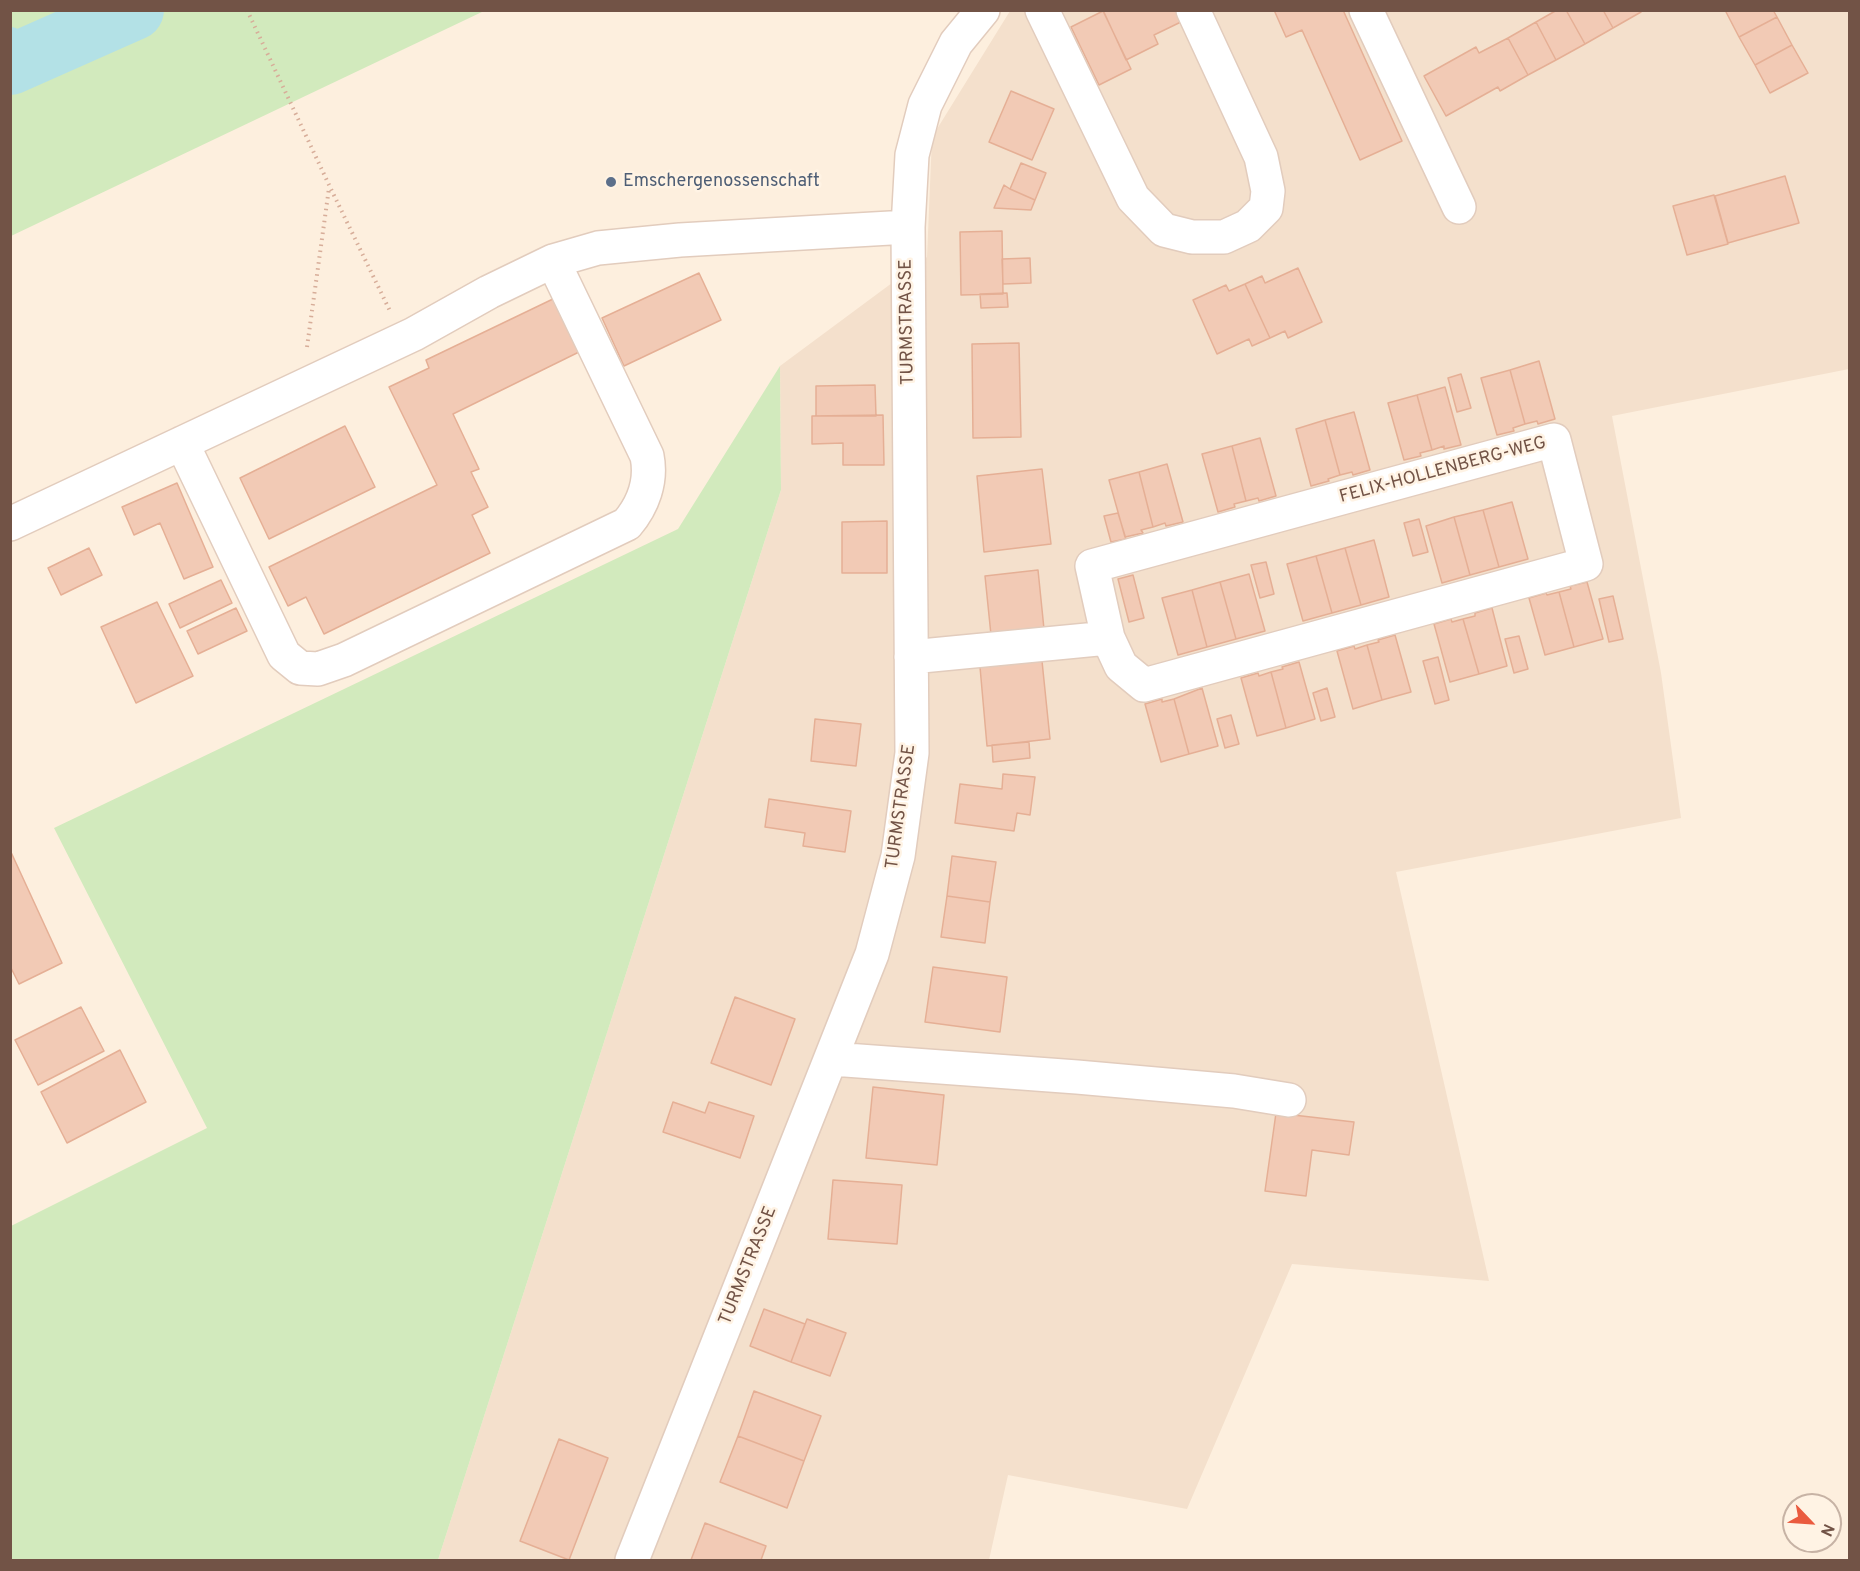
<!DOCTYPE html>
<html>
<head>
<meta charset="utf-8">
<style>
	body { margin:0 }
	#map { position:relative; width:1860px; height:1571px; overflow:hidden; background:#fdefde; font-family:Overpass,sans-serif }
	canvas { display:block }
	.frame { position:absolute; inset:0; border:12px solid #725346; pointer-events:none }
	.north { position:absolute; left:1782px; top:1493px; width:60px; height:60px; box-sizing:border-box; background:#fff3e4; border:2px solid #c7b3a5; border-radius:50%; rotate:115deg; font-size:16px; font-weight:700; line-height:24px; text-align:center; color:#725346 }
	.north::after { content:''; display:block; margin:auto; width:21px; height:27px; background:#ea5b3f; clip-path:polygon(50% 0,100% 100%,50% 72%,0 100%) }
</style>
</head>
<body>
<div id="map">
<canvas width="1860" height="1571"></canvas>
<div class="frame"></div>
<div class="north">N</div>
</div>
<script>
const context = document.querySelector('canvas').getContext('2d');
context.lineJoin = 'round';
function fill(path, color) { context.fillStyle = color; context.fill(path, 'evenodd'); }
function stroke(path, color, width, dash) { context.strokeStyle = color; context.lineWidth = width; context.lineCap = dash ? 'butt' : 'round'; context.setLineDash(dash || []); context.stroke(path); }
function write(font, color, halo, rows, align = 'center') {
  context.font = font + ' Overpass,sans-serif'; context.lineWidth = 5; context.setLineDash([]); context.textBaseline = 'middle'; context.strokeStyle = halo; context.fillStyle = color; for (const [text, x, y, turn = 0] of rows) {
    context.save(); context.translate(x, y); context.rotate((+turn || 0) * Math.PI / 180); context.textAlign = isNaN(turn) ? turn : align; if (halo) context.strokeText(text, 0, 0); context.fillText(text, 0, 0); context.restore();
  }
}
const residential = new Path2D(`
	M1010 11H1849V369L1612 416 1661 673 1681 818 1396 872 1489 1281 1292 1264 1187 1509 1008 1475 989 1560H438L781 490 780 366 927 257 932 137Z`);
const green = new Path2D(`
	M11 10H484V11L11 236Z
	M780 366 781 490 438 1560H11V1226L207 1128 54 828 678 529Z`);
const canal = new Path2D(`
	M10 44 33 55`);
const river = new Path2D(`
	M10 65 134 10`);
const building = new Path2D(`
	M1103 10H1181L1185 20 1154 35 1158 44 1126 60Z
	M1274 10H1343L1402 141 1360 160 1302 30 1286 37Z
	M1557 10H1566L1585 44 1556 60 1536 22Z
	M1566 10H1603L1613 28 1585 44Z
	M1603 10H1640L1641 12 1613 28Z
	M1725 10H1773L1777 17 1739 37Z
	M1103 11 1131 69 1099 85 1071 27Z
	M1777 17 1792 45 1755 65 1739 37Z
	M1536 22 1556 60 1528 75 1508 38Z
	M1508 38 1528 75 1500 91 1498 87 1446 116 1424 76 1476 47 1479 53Z
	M1792 45 1808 73 1770 93 1755 65Z
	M1011 91 1054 109 1032 160 989 142Z
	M1021 163 1046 173 1035 200 1010 189Z
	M1785 176 1799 223 1728 243 1715 196Z
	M1004 185 1010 189 1035 200 1031 210 994 208Z
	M1714 195 1728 244 1687 255 1673 206Z
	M1002 231 1003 294 961 295 960 232Z
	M1030 258 1031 283 1003 284 1002 259Z
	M1298 268 1322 322 1288 338 1285 331 1270 338 1245 284 1262 276 1265 283Z
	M699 273 721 320 624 366 602 318Z
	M1245 284 1270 338 1252 346 1249 339 1217 354 1193 300 1226 285 1229 291Z
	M1007 293 1008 307 981 308 980 294Z
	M555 298 581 351 453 414 479 469 471 472 488 507 472 515 490 553 324 634 306 597 288 606 269 567 437 485 389 387 429 368 426 360Z
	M1019 343 1021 437 973 438 972 344Z
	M1539 361 1555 419 1538 424 1537 421 1525 424 1510 370Z
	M1510 370 1525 424 1513 428 1514 431 1497 435 1481 378Z
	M1461 374 1471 408 1457 412 1448 378Z
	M875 385 876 416H816V386Z
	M1445 387 1461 445 1444 449V446L1432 450 1417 395Z
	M1417 395 1432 450 1420 453 1421 456 1404 460 1388 403Z
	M1354 412 1370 470 1353 475 1352 472 1340 475 1325 420Z
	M883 415 884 465H843V443L812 444V416Z
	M1325 420 1340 475 1328 479 1329 481 1311 486 1296 429Z
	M345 426 375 487 269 539 240 478Z
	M1260 438 1276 496 1259 501 1258 498 1246 501 1232 446Z
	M1232 446 1246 501 1234 504 1235 507 1218 512 1202 454Z
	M1167 464 1183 522 1166 526 1165 523 1153 527 1139 472Z
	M1042 469 1051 544 984 552 977 476Z
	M1139 472 1153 527 1141 530 1143 533 1125 537 1109 480Z
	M177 483 213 567 184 579 160 523 134 535 122 507Z
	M1512 502 1528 559 1499 567 1483 510Z
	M1483 510 1499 567 1470 575 1454 517Z
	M1118 513 1126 539 1111 542 1104 516Z
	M1454 517 1470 575 1442 583 1426 526Z
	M1419 519 1428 552 1413 556 1404 523Z
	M887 521V573H842V522Z
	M1374 540 1389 597 1361 605 1345 548Z
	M89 548 102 575 61 595 48 568Z
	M1345 548 1361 605 1332 613 1316 556Z
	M1316 556 1332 613 1303 621 1287 564Z
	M1266 562 1274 594 1260 598 1251 565Z
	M1038 570 1044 629 991 635 985 576Z
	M1249 574 1265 631 1236 639 1220 582Z
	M1133 575 1144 618 1129 622 1118 579Z
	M221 580 232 603 180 628 169 604Z
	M1220 582 1236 639 1207 647 1192 590Z
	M1587 582 1603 639 1574 647 1559 592 1571 589 1570 586Z
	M1192 590 1207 647 1178 655 1162 598Z
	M1559 592 1574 647 1545 655 1529 598 1546 593 1547 595Z
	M1613 596 1623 639 1609 642 1599 599Z
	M157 602 193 676 136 703 101 627Z
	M236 608 247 631 198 654 187 631Z
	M1492 608 1507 666 1479 674 1463 619 1475 616V613Z
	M1451 619 1452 622 1463 619 1479 674 1450 682 1434 624Z
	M1395 635 1411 692 1382 700 1367 645 1379 642 1378 640Z
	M1519 636 1528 669 1514 673 1505 639Z
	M1367 645 1382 700 1353 709 1337 651 1354 646 1355 649Z
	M1438 657 1449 700 1435 704 1423 661Z
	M1042 661 1050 739 987 746 980 667Z
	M1299 662 1315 719 1286 728 1271 672 1283 669 1282 667Z
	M1271 672 1286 728 1257 736 1241 678 1258 673 1259 676Z
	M1202 688 1218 746 1189 754 1174 699Z
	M1327 688 1335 717 1321 721 1313 693Z
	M1162 699V702L1174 699 1189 754 1161 762 1145 704Z
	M1231 715 1239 744 1225 748 1217 719Z
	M815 719 861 724 856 766 811 761Z
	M1029 742 1030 758 993 762 992 745Z
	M1003 774 1035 777 1030 815 1017 813 1014 831 955 823 960 784 1002 789Z
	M769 799 851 811 845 852 803 846 805 833 765 827Z
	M10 850 62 963 19 984 10 966Z
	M952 856 996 862 990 902 947 896Z
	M947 896 990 902 985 943 941 937Z
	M933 967 1007 977 1000 1032 925 1022Z
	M735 997 795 1019 771 1085 711 1063Z
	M81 1007 104 1051 38 1085 15 1040Z
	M120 1050 146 1102 67 1143 41 1092Z
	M873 1087 944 1095 937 1165 866 1158Z
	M673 1102 705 1113 709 1102 754 1116 740 1158 663 1132Z
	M1276 1113 1354 1122 1349 1155 1312 1150 1306 1196 1265 1191Z
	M833 1180 902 1185 897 1244 828 1239Z
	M764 1309 805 1324 791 1362 750 1346Z
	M807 1319 846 1333 830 1376 791 1362Z
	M754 1391 821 1416 804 1461 738 1436Z
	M738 1436 804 1461 787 1508 720 1482Z
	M559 1439 608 1458 569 1560 520 1541Z
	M705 1523 766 1546 761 1560H691Z`);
const path = new Path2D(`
	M247 10 330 187 390 311
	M307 347 329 188`);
const minor = new Path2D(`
	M1042 10 1133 198 1164 230 1192 237H1224L1248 226 1266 208 1268 191 1261 157 1193 10
	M1366 10 1459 207
	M1554 440 1586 564 1144 685 1121 666 1108 638 1092 566Z
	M182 443 284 655 300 668 318 669 344 660 627 524C643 505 652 481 647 456L553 261
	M10 524 414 334 489 292 553 261 598 248 680 240 908 227
	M911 657 1108 638
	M832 1059 1077 1077 1234 1091 1289 1100
	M632 1560 872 954 898 856 912 753 908 227 912 155 925 105 956 43 983 10`);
const markers = [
	[611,182,6,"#5c6f8a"]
];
const serviceNames = [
	["Emschergenossenschaft",623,182]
];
const streetNames = [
	["TURMSTRASSE",908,322,-91],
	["FELIX-HOLLENBERG-WEG",1443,471,-15],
	["TURMSTRASSE",902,807,-82],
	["TURMSTRASSE",749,1266,-68]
];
fill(residential, '#f4e0cc');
fill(green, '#d2eabd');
stroke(canal, '#b3e1e6', 34);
stroke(river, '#b3e1e6', 60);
fill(building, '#f2cab5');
stroke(building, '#e5af95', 1.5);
stroke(minor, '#e2ccbd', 36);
stroke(path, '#d7ad99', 4, [1.5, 4.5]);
stroke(minor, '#fff', 33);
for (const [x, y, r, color] of markers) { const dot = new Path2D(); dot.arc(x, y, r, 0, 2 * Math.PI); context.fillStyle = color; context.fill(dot); stroke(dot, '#fff3e4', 2); }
write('18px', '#4e5e75', '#fff3e4', serviceNames, 'left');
write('18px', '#725346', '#fff3e4', streetNames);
</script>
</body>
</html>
